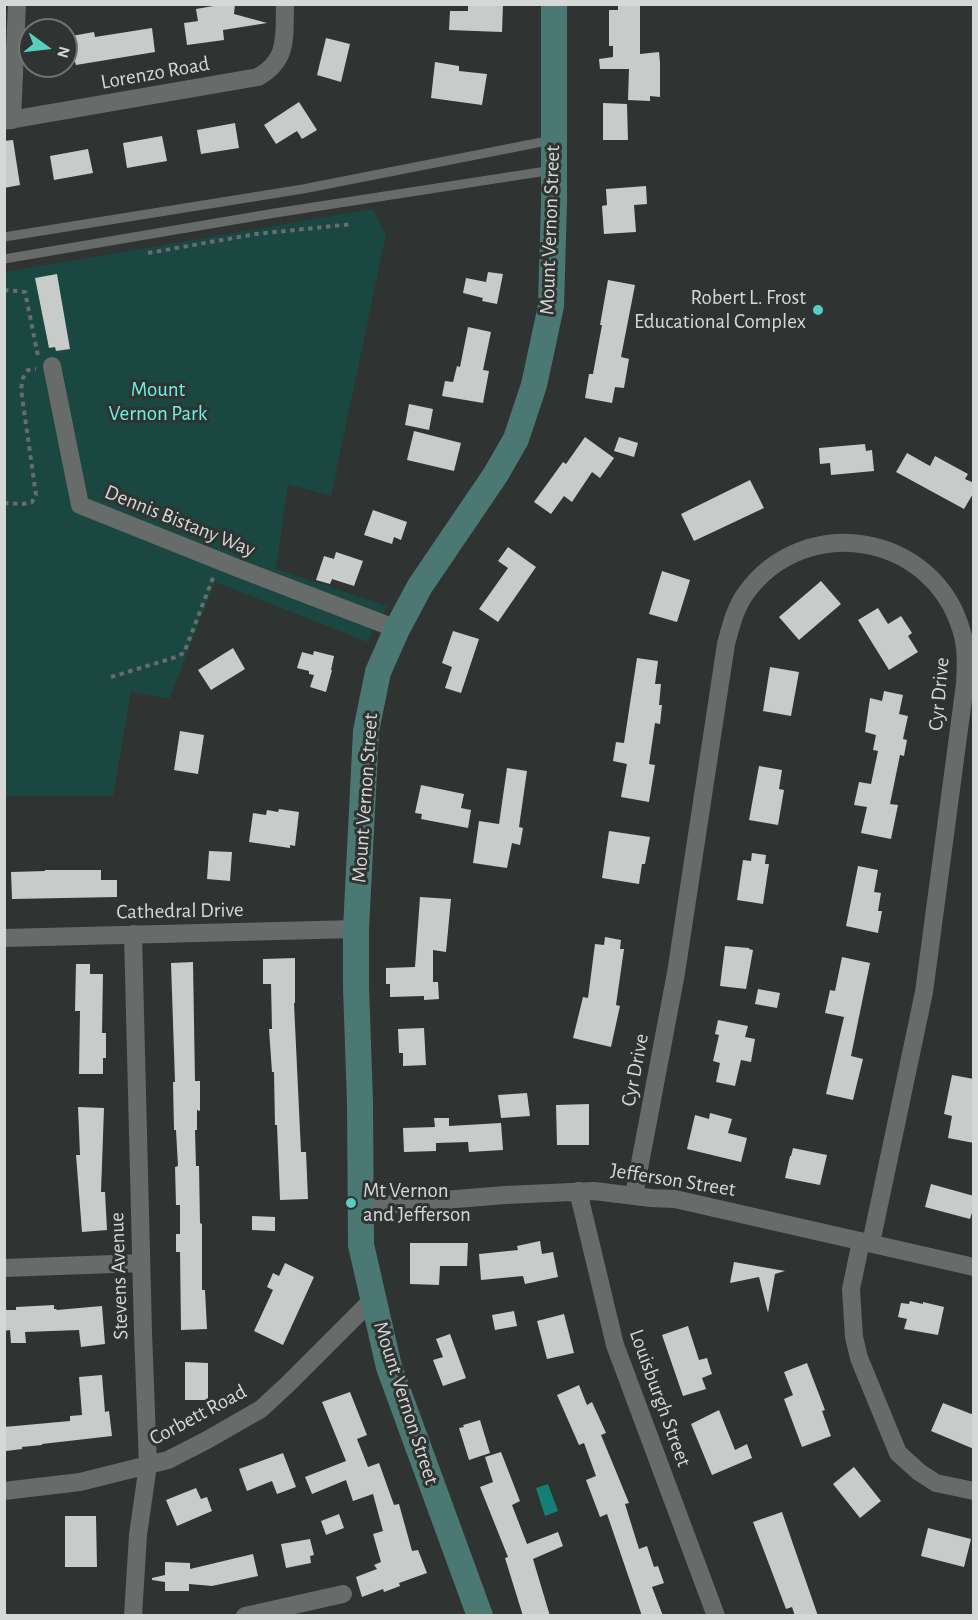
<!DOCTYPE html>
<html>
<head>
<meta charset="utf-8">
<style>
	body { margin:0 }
	#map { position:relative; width:978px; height:1620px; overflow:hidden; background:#2f3332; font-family:"Alegreya Sans",sans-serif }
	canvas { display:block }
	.frame { position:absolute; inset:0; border:6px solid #d6d8d7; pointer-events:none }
	.north { position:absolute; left:18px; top:18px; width:60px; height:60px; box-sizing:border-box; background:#2f3332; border:2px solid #727574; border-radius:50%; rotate:105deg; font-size:16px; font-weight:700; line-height:24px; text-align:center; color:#d6d8d7 }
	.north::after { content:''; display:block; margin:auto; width:21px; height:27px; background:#58cec0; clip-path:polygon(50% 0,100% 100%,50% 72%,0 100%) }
</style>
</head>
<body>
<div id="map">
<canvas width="978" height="1620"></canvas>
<div class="frame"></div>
<div class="north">N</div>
</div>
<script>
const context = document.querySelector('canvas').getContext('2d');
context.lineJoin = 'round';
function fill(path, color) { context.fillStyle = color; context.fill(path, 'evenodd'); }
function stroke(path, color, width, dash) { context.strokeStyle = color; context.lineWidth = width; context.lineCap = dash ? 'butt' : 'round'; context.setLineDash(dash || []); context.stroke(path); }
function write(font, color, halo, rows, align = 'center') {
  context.font = font + ' "Alegreya Sans",sans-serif'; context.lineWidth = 6; context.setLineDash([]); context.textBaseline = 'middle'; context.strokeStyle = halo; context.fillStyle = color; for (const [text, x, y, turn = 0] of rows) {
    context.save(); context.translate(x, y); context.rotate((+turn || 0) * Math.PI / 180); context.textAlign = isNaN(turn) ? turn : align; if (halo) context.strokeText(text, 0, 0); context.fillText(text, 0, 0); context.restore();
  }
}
const green = new Path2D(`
	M373 209 386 235 331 496 288 484 276 569 388 606 375 627 368 642 215 582 169 699 131 691 113 796H5V272Z`);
const water = new Path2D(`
	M548 1484 558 1511 545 1516 536 1488Z`);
const building = new Path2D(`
	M225 4H235L234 14 267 23 223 30 224 40 187 45 184 23 198 21 196 9Z
	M468 4H503L502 32 449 30 450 11H468Z
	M618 4H640V54L659 52 660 62V97L650 96V101L628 100 629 69H600L599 59 613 57V46H609V10H618Z
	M152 28 155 52 76 65 75 62 66 63V37L94 32 95 37Z
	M326 38 350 44 341 82 317 75Z
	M435 62 459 66V71L487 74 482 105 431 98Z
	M299 102 317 130 302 139 297 131 276 144 264 125Z
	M603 103 627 104 628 140H603Z
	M235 123 239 148 201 154 197 130Z
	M162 136 167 161 127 168 123 143Z
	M13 140 20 185 4 188V141Z
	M88 149 93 173 54 180 50 156Z
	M646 186 647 204 634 205 636 232 604 234 602 206 607 205 606 189Z
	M488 272 503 274 497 304 482 301 483 298 463 293 466 278 486 282Z
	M57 274 70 349 56 351 55 347 49 348 35 278Z
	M608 280 635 285 621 357 629 359 624 388 615 387 612 403 585 398 589 374H593L602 325H600Z
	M468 327 491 332 483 370 489 371 483 403 442 396 445 381 453 382 457 366 460 367Z
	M409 404 433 409 429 430 405 425Z
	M414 431 461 443 454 471 407 460Z
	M585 437 614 458 600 478 592 472 572 502 564 496 551 514 534 502 563 462 566 464Z
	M619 437 638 443 634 457 614 451Z
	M865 444 866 451 872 450 874 471 831 475 830 463 820 464 819 448Z
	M907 453 930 466 935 456 968 474 965 479 974 483V492L964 509 896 472Z
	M750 480 764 508 694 541 681 514Z
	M373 510 407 522 401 540 394 537 392 544 364 535Z
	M508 547 536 567 498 622 479 609 508 568 498 561Z
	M336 552 363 561 354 586 332 579 330 584 316 580 324 556 334 559Z
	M662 571 690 580 677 622 649 614Z
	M821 581 841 604 799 640 779 617Z
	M878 608 888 624 901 616 912 633 908 636 918 652 889 670 858 620Z
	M453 631 479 639 461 693 445 688 452 667 442 663Z
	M233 648 245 669 211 690 198 670Z
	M314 651 334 656 331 670H332L326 692 310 687 314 675 309 674V671L297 668 302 652 313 655Z
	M637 658 658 661 655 684H661L659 705H662L660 724 655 723 649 764 655 765 649 802 621 797 627 764 613 761 616 742 624 743Z
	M770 667 799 672 791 716 763 711Z
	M884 691 903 695 899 714 908 716 903 739 907 740 904 756 900 755 890 804 898 805 891 839 861 833 867 807 854 805 859 782 871 784 878 751 873 750 876 735 865 732 870 698 882 701Z
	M180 731 204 735 198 774 174 770Z
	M759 766 782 770 779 789 784 790 778 825 749 820Z
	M507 768 527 771 519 827 523 828 520 845 512 843 507 868 473 863 479 821 499 824Z
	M421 785 464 794 461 808 471 810 468 828 421 819 422 814 415 813Z
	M279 809 299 812 295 846 290 845V848L249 842 253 813 266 815 267 810 278 812Z
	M609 831 650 837 645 864H642L639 884 602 878Z
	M209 851 232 852 230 881 207 879Z
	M752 853 766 855 765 864H769L763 904 737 900 743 860 751 861Z
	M858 866 878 870 874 892 881 893 878 911H882L878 933 846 926Z
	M45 870H101V880H117V897L12 899 11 872 45 871Z
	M420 897 451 899 446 952 433 950V982H438L439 999 424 1000V996L390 997V984H386V968L415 967Z
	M605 937 621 940 620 949H624L616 1005 620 1006 611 1047 573 1038 583 997 588 998 595 944 604 945Z
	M725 946 749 948V949L753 950 746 989 720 986Z
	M842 957 870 963 851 1056 863 1059 853 1100 826 1094 844 1017 825 1013 830 990 835 991Z
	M295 958V1003H294L301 1152H306L308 1199 280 1200 277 1125H275L274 1072H272L269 1029H272L271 984H263V959Z
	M193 962 195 1081H200V1111L197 1110V1130H195L196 1166H199L200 1223 202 1224V1290H205L207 1329 181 1330 180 1252H176V1234H180V1205H176L175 1167 178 1166 176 1130H174L173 1082H175L171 963Z
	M76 964H90V974H103L102 1033H106V1058H103V1074H79L80 1011H75Z
	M758 989 780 993 777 1008 755 1004Z
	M718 1020 748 1026 745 1037 755 1039 751 1062 741 1060 735 1086 716 1082 720 1063 713 1061 719 1035 715 1034Z
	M424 1028 426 1065 403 1066V1053H399L398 1029Z
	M952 1075 974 1079V1143L948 1138 952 1116 944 1114Z
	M527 1093 530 1116 501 1118 498 1095Z
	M589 1104V1145H557L556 1105Z
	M78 1107 104 1108 101 1192H105L107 1230 82 1232 76 1155H80Z
	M710 1113 732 1119 728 1133 747 1138 741 1162 687 1149 695 1115 709 1119Z
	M434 1118H449V1126L501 1123 503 1150 469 1152 468 1142 436 1143V1151L404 1152 403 1128 435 1127Z
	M793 1148 827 1155 820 1185 785 1178 790 1156H791Z
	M931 1184 974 1196V1206L970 1219 925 1207Z
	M252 1216 275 1217V1231L252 1230Z
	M540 1241 542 1254 553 1252 558 1277 525 1284 523 1276 481 1280 479 1254 518 1250 517 1246Z
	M410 1243H468L467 1266H440L439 1285 410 1284Z
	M734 1262 785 1271 775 1274 768 1313 759 1277 730 1283Z
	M285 1263 314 1277 283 1345 254 1331 273 1290 267 1287 273 1273 279 1276Z
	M910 1301 923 1304V1302L944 1307 938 1335 904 1329 907 1319 898 1317 901 1303 909 1304Z
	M54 1305V1309H56L57 1310 102 1306 105 1344 81 1347 79 1330 25 1332 26 1343H11L10 1330 4 1331V1310H16V1307Z
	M514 1311 517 1326 495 1330 492 1315Z
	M564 1314 574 1353 547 1359 537 1321Z
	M688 1326 699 1360 707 1358 712 1374 702 1378 706 1389 683 1396 662 1335Z
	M450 1334 466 1378 443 1386 433 1360 443 1357 436 1339Z
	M185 1362 208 1363V1400H185Z
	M807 1363 825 1410 822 1411 831 1436 802 1447 784 1399 793 1395 784 1372Z
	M102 1375 105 1412 109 1411 112 1436 42 1444V1445L22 1447V1449L6 1451 4 1427 70 1421V1416L82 1415 79 1377Z
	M579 1385 587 1405 592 1402 606 1433 601 1435 629 1503 625 1504 639 1549 647 1546 654 1567 658 1566 664 1583 652 1587 663 1616H642L607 1514 600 1517 586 1480 596 1476 584 1443 579 1445 557 1395Z
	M350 1392 367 1435 357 1439 368 1467 379 1463 394 1505 399 1504 412 1551 418 1550 427 1573 399 1583 400 1586 384 1592 383 1589 362 1597 356 1577 377 1569 374 1565 381 1562 373 1534 383 1531 373 1494 353 1501 346 1480 312 1494 305 1477 346 1461 322 1402Z
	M943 1403 974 1415V1449L931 1431Z
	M719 1410 735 1450 747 1444 752 1458 712 1475 691 1424Z
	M480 1420 490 1453 469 1460 459 1428 464 1427 463 1425Z
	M501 1452 520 1501 512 1505 527 1544 558 1532 563 1546 533 1559 550 1616H523L505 1558 508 1557 480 1487 493 1482 485 1457Z
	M283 1453 296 1487 277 1494 272 1481 247 1491 239 1469Z
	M854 1467 881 1501 860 1518 833 1484Z
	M196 1488 201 1499 207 1497 212 1511 177 1526 166 1500Z
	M782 1512 793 1544 818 1616H795L792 1607 786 1609 753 1522Z
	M339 1514 344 1528 326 1535 321 1521Z
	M65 1516H96L97 1567H65Z
	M928 1528 971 1539 964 1567 921 1556Z
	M310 1539 314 1555 310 1556 311 1563 286 1568 281 1544Z
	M253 1554 258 1576 212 1586 189 1584V1591H165V1582L152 1580V1578L165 1575V1562L190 1563V1569Z`);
const path = new Path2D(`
	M148 253 256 234 353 224
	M4 290 25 292 38 356
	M4 503 23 504 32 502 36 495 21 389 23 378 28 370 36 369
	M111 677 173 658 184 653 214 575`);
const service = new Path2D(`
	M4 237 303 189 552 140
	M4 259 275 213 553 170`);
const minor = new Path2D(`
	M12 120 17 4
	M4 121 258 77C289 60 284 36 285 4
	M52 366 80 505 240 569 397 629
	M133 934 143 1332 148 1465 138 1535 133 1616
	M4 938 356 929
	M578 1191 615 1345 716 1616
	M634 1195 676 973 726 644C731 626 735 608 746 593 805 512 932 533 961 629 967 647 966 665 965 684L924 992 871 1243
	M359 1207 505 1195 594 1191 651 1198 675 1199 974 1267
	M861 1241 851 1289 854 1337 859 1358 898 1453 919 1472 936 1483 974 1491
	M4 1268 141 1263
	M4 1491 80 1482 168 1460 207 1440 261 1409 288 1384 372 1300
	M245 1616 343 1594`);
const secondary = new Path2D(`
	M480 1616 389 1367 361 1245 360 1103 356 987V929L366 731 378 672 397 629 420 586 496 474 516 439 534 385 551 306 554 203V4`);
const markers = [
	[818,310,6,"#58cec0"],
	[351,1203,6,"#58cec0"]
];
const streetNames = [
	["Lorenzo Road",155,73,-10],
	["Mount Vernon Street",550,230,-88],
	["Dennis Bistany Way",180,521,22],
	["Cyr Drive",939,694,-85],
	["Mount Vernon Street",365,798,-86],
	["Cathedral Drive",180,911,-1],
	["Cyr Drive",635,1070,-79],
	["Jefferson Street",673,1180,9],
	["Stevens Avenue",119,1276,-92],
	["Louisburgh Street",660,1398,70],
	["Mount Vernon Street",406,1403,72],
	["Corbett Road",198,1415,-28]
];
const poiNames = [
	["Robert L. Frost",806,298],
	["Educational Complex",806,322],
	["Mt Vernon",363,1191,"left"],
	["and Jefferson",363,1215,"left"]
];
const parkNames = [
	["Mount",158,390],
	["Vernon Park",158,414]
];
fill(green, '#1b4741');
fill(water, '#147f75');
fill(building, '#c7cbca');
stroke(path, '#686c6b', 4, [4.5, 4.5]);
stroke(service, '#676b6a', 9);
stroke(minor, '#676b6a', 18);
stroke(secondary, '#4c7874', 26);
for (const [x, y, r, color] of markers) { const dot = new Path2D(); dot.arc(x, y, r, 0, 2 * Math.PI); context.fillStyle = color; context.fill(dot); stroke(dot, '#2f3332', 2); }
write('21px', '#d6d8d7', '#2f3332', streetNames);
write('21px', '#d6d8d7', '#2f3332', poiNames, 'right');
write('21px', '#6bf2e2', '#2f3332', parkNames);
</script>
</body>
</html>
